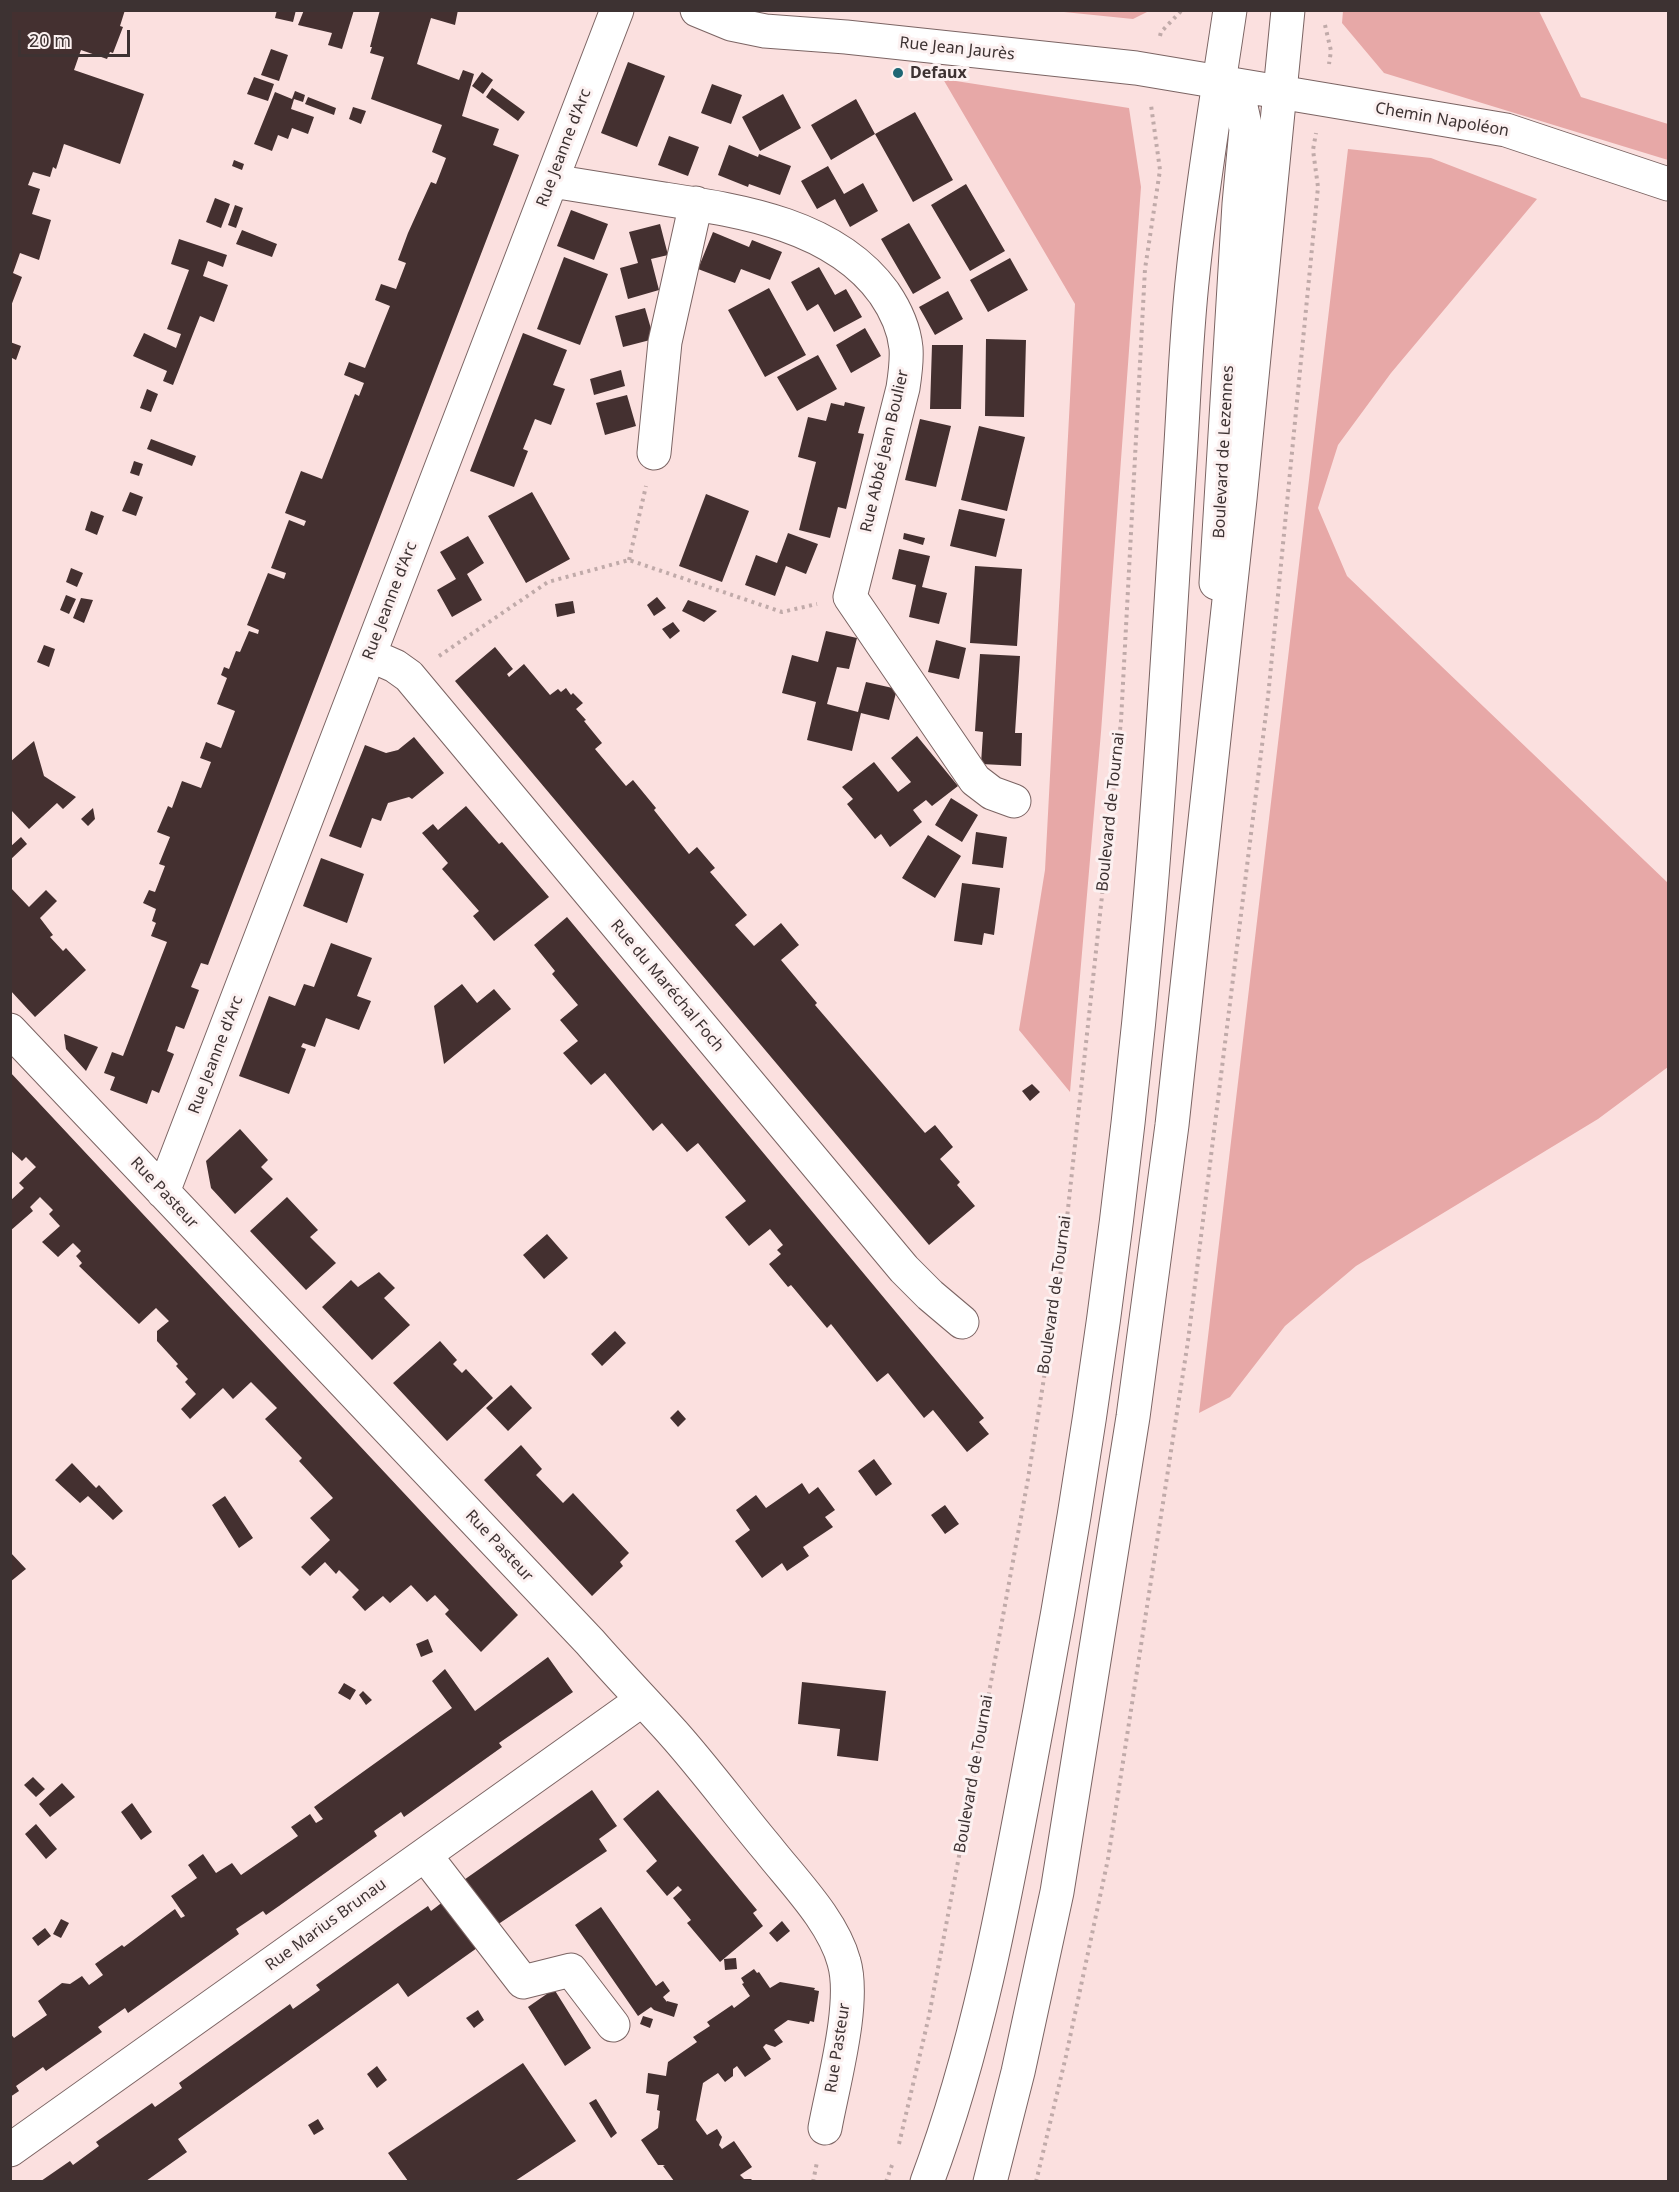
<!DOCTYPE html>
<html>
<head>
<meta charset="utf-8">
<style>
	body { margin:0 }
	#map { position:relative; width:1679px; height:2192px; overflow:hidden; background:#fbe0df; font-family:"Noto Sans",sans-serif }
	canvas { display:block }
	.frame { position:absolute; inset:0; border:12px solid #3d3232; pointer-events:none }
	.scale { position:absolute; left:18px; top:30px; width:112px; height:27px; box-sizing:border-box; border:3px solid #3d3232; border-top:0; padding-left:8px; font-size:18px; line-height:21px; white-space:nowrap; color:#3d3232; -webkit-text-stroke:4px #fcf1f1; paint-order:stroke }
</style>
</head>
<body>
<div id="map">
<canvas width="1679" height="2192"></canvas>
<div class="frame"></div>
<div class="scale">20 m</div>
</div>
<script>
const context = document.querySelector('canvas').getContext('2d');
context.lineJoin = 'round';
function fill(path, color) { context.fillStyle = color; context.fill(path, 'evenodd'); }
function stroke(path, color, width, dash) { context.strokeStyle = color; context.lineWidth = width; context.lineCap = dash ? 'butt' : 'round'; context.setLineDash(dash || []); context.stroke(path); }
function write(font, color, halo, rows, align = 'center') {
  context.font = font + ' "Noto Sans",sans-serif'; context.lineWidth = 6; context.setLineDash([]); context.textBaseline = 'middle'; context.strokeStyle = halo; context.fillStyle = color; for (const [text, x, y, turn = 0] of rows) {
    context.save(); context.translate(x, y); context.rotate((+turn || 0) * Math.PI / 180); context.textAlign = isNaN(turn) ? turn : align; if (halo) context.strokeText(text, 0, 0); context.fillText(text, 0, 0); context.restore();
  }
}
const green = new Path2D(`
	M1054 11H1149L1133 19Z
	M1343 11H1539L1581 97 1668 124V160L1384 73 1342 23Z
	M943 79 1129 108 1141 187 1101 732 1070 1092 1019 1030 1045 870 1075 304Z
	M1348 149 1431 158 1537 199 1391 373 1338 445 1318 508 1347 576 1668 883V1067L1598 1119 1356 1266 1285 1326 1230 1397 1199 1413Z`);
const building = new Path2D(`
	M10 10H125L120 26 123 27 113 53 110 52 107 59 81 50 74 70 144 94 120 164 64 144 56 169 53 167 50 177 33 172 28 185 40 189 32 214 51 220 39 260 20 253 13 273 22 277 11 306Z
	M277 10H296L293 22 275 18Z
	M304 10H354L342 49 328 45 332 33 298 25Z
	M380 10H458L455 25 431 18 417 64 459 80 463 70 474 74 462 116 499 129 493 145 519 155 208 965 201 963 191 987 199 990 184 1029 176 1026 167 1051 174 1054 159 1093 152 1090 147 1104 110 1090 115 1077 104 1073 112 1052 123 1056 167 942 151 936 156 923 152 921 156 909 143 903 149 890 155 892 165 866 159 864 170 837 157 832 168 806 172 808 182 781 201 788 211 762 200 758 206 742 221 748 235 711 217 704 227 678 221 675 224 667 229 669 236 651 240 652 249 631 258 634 259 630 247 625 268 573 284 579 286 573 271 568 289 520 304 526 306 521 285 513 301 471 322 479 355 394 359 396 364 383 344 375 349 362 365 368 390 306 375 300 381 284 396 289 406 263 398 260 408 233 431 182 436 184 446 158 432 152 442 125 371 99 384 57 370 53 372 47H370Z
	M271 49 288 55 279 81 261 75Z
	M628 62 665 76 637 147 601 133Z
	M482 72 493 80 483 94 472 86Z
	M254 77 274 84 268 101 247 94Z
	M712 84 742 95 731 124 701 113Z
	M492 88 525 112 518 121 486 97Z
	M295 91 305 95 303 102 294 99 291 109 314 117 308 134 292 128 288 139 278 135 272 151 254 144 275 92 292 99Z
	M783 94 801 128 760 151 742 117Z
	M308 97 336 108 334 115 305 104Z
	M856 99 875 134 831 160 811 125Z
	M353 107 366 111 361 124 349 119Z
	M915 112 953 180 913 202 875 134Z
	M669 136 699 147 688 176 658 165Z
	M729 145 758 157 759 154 791 166 780 195 749 184 748 187 718 175Z
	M234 160 244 164 242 170 232 166Z
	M828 166 844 194 863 183 878 211 850 227 835 199 817 209 801 181Z
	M966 184 1005 251 970 271 931 205Z
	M215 198 230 204 221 228 206 222Z
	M235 205 243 208 236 228 228 225Z
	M571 210 608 224 594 260 557 246Z
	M909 223 941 278 913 294 881 239Z
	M660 224 668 255 651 259 659 290 628 299 620 268 638 263 629 232Z
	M242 230 277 244 272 257 236 244Z
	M713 232 749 247 752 240 782 252 770 280 741 269 735 283 698 269Z
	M179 239 227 255 223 267 208 261 203 276 228 285 214 322 200 316 173 385 163 381 167 371 133 356 144 333 176 348 181 334 167 329 189 270 171 264Z
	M564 257 608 274 580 345 537 329Z
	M1010 258 1028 290 988 312 970 280Z
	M819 267 835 295 846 289 862 317 834 332 818 304 807 311 791 282Z
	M769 288 806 355 765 377 728 310Z
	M948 291 963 319 935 335 919 307Z
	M645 308 654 339 623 347 615 316Z
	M865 328 881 356 851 373 836 345Z
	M523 333 567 350 553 385 565 389 551 425 535 419 523 449 528 451 514 487 470 471Z
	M986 339 1026 340 1024 417 985 416Z
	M10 342 21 346 16 360 10 357Z
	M932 345H963L961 409H930Z
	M818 355 837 389 797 411 777 377Z
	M621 370 625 386 594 395 590 379Z
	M147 389 158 394 151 412 140 408Z
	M627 395 636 426 605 435 596 403Z
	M845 402 865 407 858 433 864 434 846 509 838 507 830 538 799 530 816 462 798 457 808 417 826 421 831 403 844 406Z
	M920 419 951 426 936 487 905 480Z
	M979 426 1025 437 1007 511 961 500Z
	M151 439 196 456 192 466 147 449Z
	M134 461 143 464 139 476 130 473Z
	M130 492 143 497 136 516 122 511Z
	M532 492 570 559 526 583 488 516Z
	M706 494 749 511 722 582 679 566Z
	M959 509 1005 519 996 557 950 546Z
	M91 511 104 516 97 535 85 530Z
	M788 533 818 544 806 574 786 566 775 596 745 585 756 555 777 563Z
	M904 533 925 538 923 545 903 539Z
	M468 536 484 563 467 574 482 600 452 617 437 590 456 579 440 552Z
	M899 549 930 556 922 587 947 593 939 624 909 617 916 585 892 579Z
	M975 566 1022 569 1017 646 970 643Z
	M71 568 83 573 77 587 66 582Z
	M66 595 76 599 69 614 60 610Z
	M657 597 666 608 654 616 647 605Z
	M81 598 93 600 84 623 73 618Z
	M688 600 717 611 704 622 682 611Z
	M573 601 575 613 557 617 555 604Z
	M673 622 680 631 670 639 662 629Z
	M826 631 857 638 849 669 837 667 827 704 858 712 866 682 897 689 889 720 861 713 852 751 807 740 816 702 782 693 792 655 818 662Z
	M936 640 966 648 959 679 928 672Z
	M44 645 55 649 49 667 37 662Z
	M495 647 513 669 507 674 509 677 524 664 550 695 558 689 561 692 566 688 571 695 573 693 583 703 576 709 586 720 584 721 602 743 595 749 626 786 633 780 656 808 654 810 689 854 697 847 715 868 710 872 747 915 735 925 754 946 781 923 799 945 781 960 817 1003 815 1005 925 1133 935 1125 953 1147 940 1159 960 1182 957 1185 975 1206 929 1245 455 681Z
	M980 654 1020 656 1015 733H1022L1021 766 981 764 983 732 975 731Z
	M917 736 958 786 932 806 926 800 913 810 922 822 890 847 881 834 875 839 847 804 853 799 842 787 874 762 898 792 911 782 891 758Z
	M414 737 444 773 412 799 409 797 388 803 381 821 372 818 361 848 329 836 365 745 386 753 398 750Z
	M34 741 44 776 76 797 63 809 57 803 29 829 10 809V762Z
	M951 798 978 815 962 842 935 825Z
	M466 806 499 844 502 842 549 897 494 941 473 916 479 911 442 869 448 863 422 833 433 824 438 830Z
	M93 808 95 819 88 826 81 819Z
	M976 832 1007 837 1003 868 972 864Z
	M928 835 961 856 935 898 902 878Z
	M21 837 27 844 10 860V847Z
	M321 858 364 874 347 923 303 906Z
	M962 883 1000 888 994 935 984 933 982 945 954 941Z
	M10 887 29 907 46 890 57 901 40 918 53 935 50 937 63 951 66 948 86 970 35 1017 10 990Z
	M567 917 984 1418 979 1422 989 1434 967 1452 933 1410 924 1418 888 1373 877 1382 831 1324 827 1328 791 1285 788 1287 769 1264 781 1254 777 1250 783 1245 770 1229 749 1246 725 1217 746 1201 698 1143 687 1152 662 1123 653 1131 605 1073 591 1085 563 1053 578 1041 560 1020 578 1005 552 974 555 971 534 945Z
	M331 943 372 958 357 996 371 1001 359 1030 326 1018 315 1047 303 1043 301 1047 306 1049 289 1094 239 1076 269 996 295 1006 304 984 314 987Z
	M462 984 477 1003 494 989 511 1009 444 1064 434 1006Z
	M64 1034 98 1047 86 1071 66 1049Z
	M10 1072 518 1615 481 1652 445 1614 449 1610 435 1595 427 1602 411 1585 390 1603 383 1596 365 1611 352 1597 359 1590 339 1570 336 1574 325 1562 310 1576 301 1567 330 1540 310 1518 333 1498 299 1461 302 1458 265 1419 277 1408 251 1382 233 1399 223 1388 190 1419 181 1409 196 1394 185 1382 188 1379 176 1366 178 1364 157 1341V1331L169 1321 156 1308 139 1324 79 1266 82 1263 76 1256 81 1251 73 1243 58 1257 42 1242 60 1226 49 1214 53 1210 40 1197 30 1207 33 1211 10 1231V1201L24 1188 19 1183 36 1167 26 1157 22 1161 10 1150Z
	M1032 1084 1040 1092 1030 1101 1022 1091Z
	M240 1129 268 1160 261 1167 273 1179 235 1214 211 1188 206 1161Z
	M287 1197 318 1230 310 1237 336 1263 306 1290 250 1231Z
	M547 1234 568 1258 544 1279 523 1255Z
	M379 1272 395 1288 384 1298 410 1325 372 1360 322 1307 351 1280 358 1287Z
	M615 1331 626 1343 602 1366 591 1354Z
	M440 1341 457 1360 453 1364 462 1373 466 1369 493 1398 447 1441 393 1383Z
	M511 1385 532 1408 508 1431 486 1408Z
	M678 1410 686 1419 678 1427 670 1418Z
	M521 1445 542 1469 536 1475 563 1503 573 1493 629 1553 620 1562 623 1566 592 1596 484 1480Z
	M874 1459 892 1484 876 1496 858 1471Z
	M72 1463 96 1488 99 1485 123 1511 113 1520 88 1496 80 1503 55 1480Z
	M802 1483 809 1494 818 1487 835 1510 825 1517 833 1527 803 1547 809 1556 787 1571 782 1563 762 1578 735 1541 750 1530 736 1510 756 1495 766 1508Z
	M225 1496 253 1538 239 1548 212 1505Z
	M945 1505 959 1524 945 1534 931 1515Z
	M10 1552 26 1569 10 1582Z
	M428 1639 433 1652 421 1657 416 1644Z
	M548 1657 573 1692 499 1743 502 1747 404 1817 401 1812 374 1831 377 1836 279 1906 266 1915 263 1911 236 1929 239 1934 128 2013 125 2008 98 2027 102 2032 46 2071 43 2067 16 2086 19 2091 10 2097V2033L14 2038 47 2015 38 2001 62 1983 70 1984 82 1976 89 1985 103 1975 95 1964 122 1945 124 1947 175 1909 181 1918 185 1916 171 1896 197 1878 188 1865 203 1854 216 1873 232 1863 241 1875 298 1836 291 1827 310 1814 316 1823 323 1819 314 1807 452 1708 432 1681 445 1669 475 1711Z
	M802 1682 886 1691 878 1761 837 1756 840 1729 798 1724Z
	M344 1683 356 1690 350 1700 338 1693Z
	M363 1691 372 1700 366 1705 359 1695Z
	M33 1777 45 1789 36 1797 24 1785Z
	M62 1783 75 1797 50 1817 39 1804Z
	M592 1790 617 1826 599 1839 607 1851 494 1927 461 1882Z
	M658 1790 757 1910 753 1913 763 1926 720 1962 687 1923 691 1920 673 1898 682 1890 678 1886 667 1896 646 1871 657 1861 623 1819Z
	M132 1803 152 1832 141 1840 121 1812Z
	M36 1824 57 1849 46 1859 25 1834Z
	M444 1901 477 1948 408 1997 398 1983 178 2139 187 2152 146 2181H41L70 2161 73 2165 99 2146 96 2142 152 2103 155 2107 182 2088 179 2083 290 2004 293 2009 320 1990 316 1985 399 1926 428 1906 431 1911Z
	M601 1907 656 1986 663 1981 670 1991 663 1997 667 2002V2001L678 2004 674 2017 654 2010 651 2007 638 2016 575 1925Z
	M61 1919 69 1923 61 1938 53 1934Z
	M782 1921 790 1931 777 1942 769 1933Z
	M45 1928 51 1936 38 1946 32 1938Z
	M736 1958 737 1969 725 1970 724 1959Z
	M754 1969 757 1973 759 1972 770 1988 780 1982 815 1988 814 1990 819 1991 814 2022 810 2021 809 2024 788 2020 774 2030 783 2042 775 2047 766 2044 763 2047 771 2059 745 2077 737 2066 733 2069V2076L725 2082 718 2073 703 2083 696 2120 707 2135 717 2129 722 2137 719 2145 722 2149 734 2141 752 2167 740 2175 744 2179H751L753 2181H674L663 2166 665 2165H658L641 2140 658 2128 660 2111 657 2110 659 2095 646 2093 648 2073 666 2076 668 2062 697 2042 693 2037 710 2026 707 2022 732 2005 734 2008 750 1996 742 1984 744 1983 741 1978Z
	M554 1989 591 2048 565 2066 528 2007Z
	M478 2010 484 2020 474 2028 466 2018Z
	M643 2016 653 2019 650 2028 640 2024Z
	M523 2063 576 2141 515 2181H408L388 2153Z
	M377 2066 387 2080 377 2088 367 2074Z
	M596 2099 617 2133 611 2138 589 2103Z
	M318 2119 324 2129 314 2135 308 2125Z`);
const path = new Path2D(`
	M1325 25 1331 51 1329 64
	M1160 36 1161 32 1182 10
	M629 560 646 486
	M439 656 548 582 629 560 782 612 817 604
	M899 2144 929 2016 963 1835 1028 1479 1062 1264 1121 721 1145 269 1160 170 1151 105
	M813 2182 817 2162
	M886 2182 892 2165
	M1036 2182 1066 2056 1108 1859 1188 1341 1268 697 1318 187 1313 150 1316 133`);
const minor = new Path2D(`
	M697 10 731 24 765 31 846 37 1136 68 1506 130 1668 184
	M552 181C589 187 627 193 664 199 742 211 835 225 884 293 895 309 904 328 906 348 907 361 905 375 903 388L850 597 975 780 992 793 1014 801
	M654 453 665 342 696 203
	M1216 583 1239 204 1246 129 1240 102 1230 90 1219 82
	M370 655 395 666 409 676 904 1269 930 1295 962 1322
	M10 1030 590 1642C617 1673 646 1703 673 1733 706 1770 736 1811 768 1849 794 1882 833 1921 844 1962 856 2003 833 2084 825 2128
	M163 1192 617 10
	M425 1855 523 1982 571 1970 613 2025
	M10 2150 642 1700`);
const major = new Path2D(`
	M927 2182C984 2030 1010 1868 1040 1710 1089 1450 1125 1186 1148 923 1162 769 1170 614 1180 460 1184 398 1186 335 1193 273 1202 185 1217 98 1230 10
	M990 2182 1018 2072 1057 1892 1133 1417 1172 1125 1194 922 1240 499 1288 10`);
const markers = [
	[898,73,6,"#1e6674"]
];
const streetNames = [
	["Rue Jean Jaurès",957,49,6],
	["Chemin Napoléon",1442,120,10],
	["Rue Jeanne d'Arc",564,148,-69],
	["Rue Abbé Jean Boulier",885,451,-77],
	["Boulevard de Lezennes",1224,452,-87],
	["Rue Jeanne d'Arc",390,601,-69],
	["Boulevard de Tournai",1111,812,-84],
	["Rue du Maréchal Foch",667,986,50],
	["Rue Jeanne d'Arc",216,1055,-69],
	["Rue Pasteur",164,1193,47],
	["Boulevard de Tournai",1055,1295,-82],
	["Rue Pasteur",499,1546,47],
	["Boulevard de Tournai",974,1774,-80],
	["Rue Marius Brunau",326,1925,-36],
	["Rue Pasteur",838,2048,-81]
];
const poiNames = [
	["Defaux",910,73]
];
fill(green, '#e7a8a7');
fill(building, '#443030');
stroke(minor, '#7b6463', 35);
stroke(major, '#7b6463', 35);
stroke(path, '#c0aaa9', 4, [3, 4.5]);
stroke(minor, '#fff', 33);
stroke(major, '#fff', 33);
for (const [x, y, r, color] of markers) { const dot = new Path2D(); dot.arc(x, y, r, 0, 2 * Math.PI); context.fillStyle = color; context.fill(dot); stroke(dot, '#fcf1f1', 2); }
write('16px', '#3d3232', '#fcf1f1', streetNames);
write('bold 16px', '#3d3232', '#fcf1f1', poiNames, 'left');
</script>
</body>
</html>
